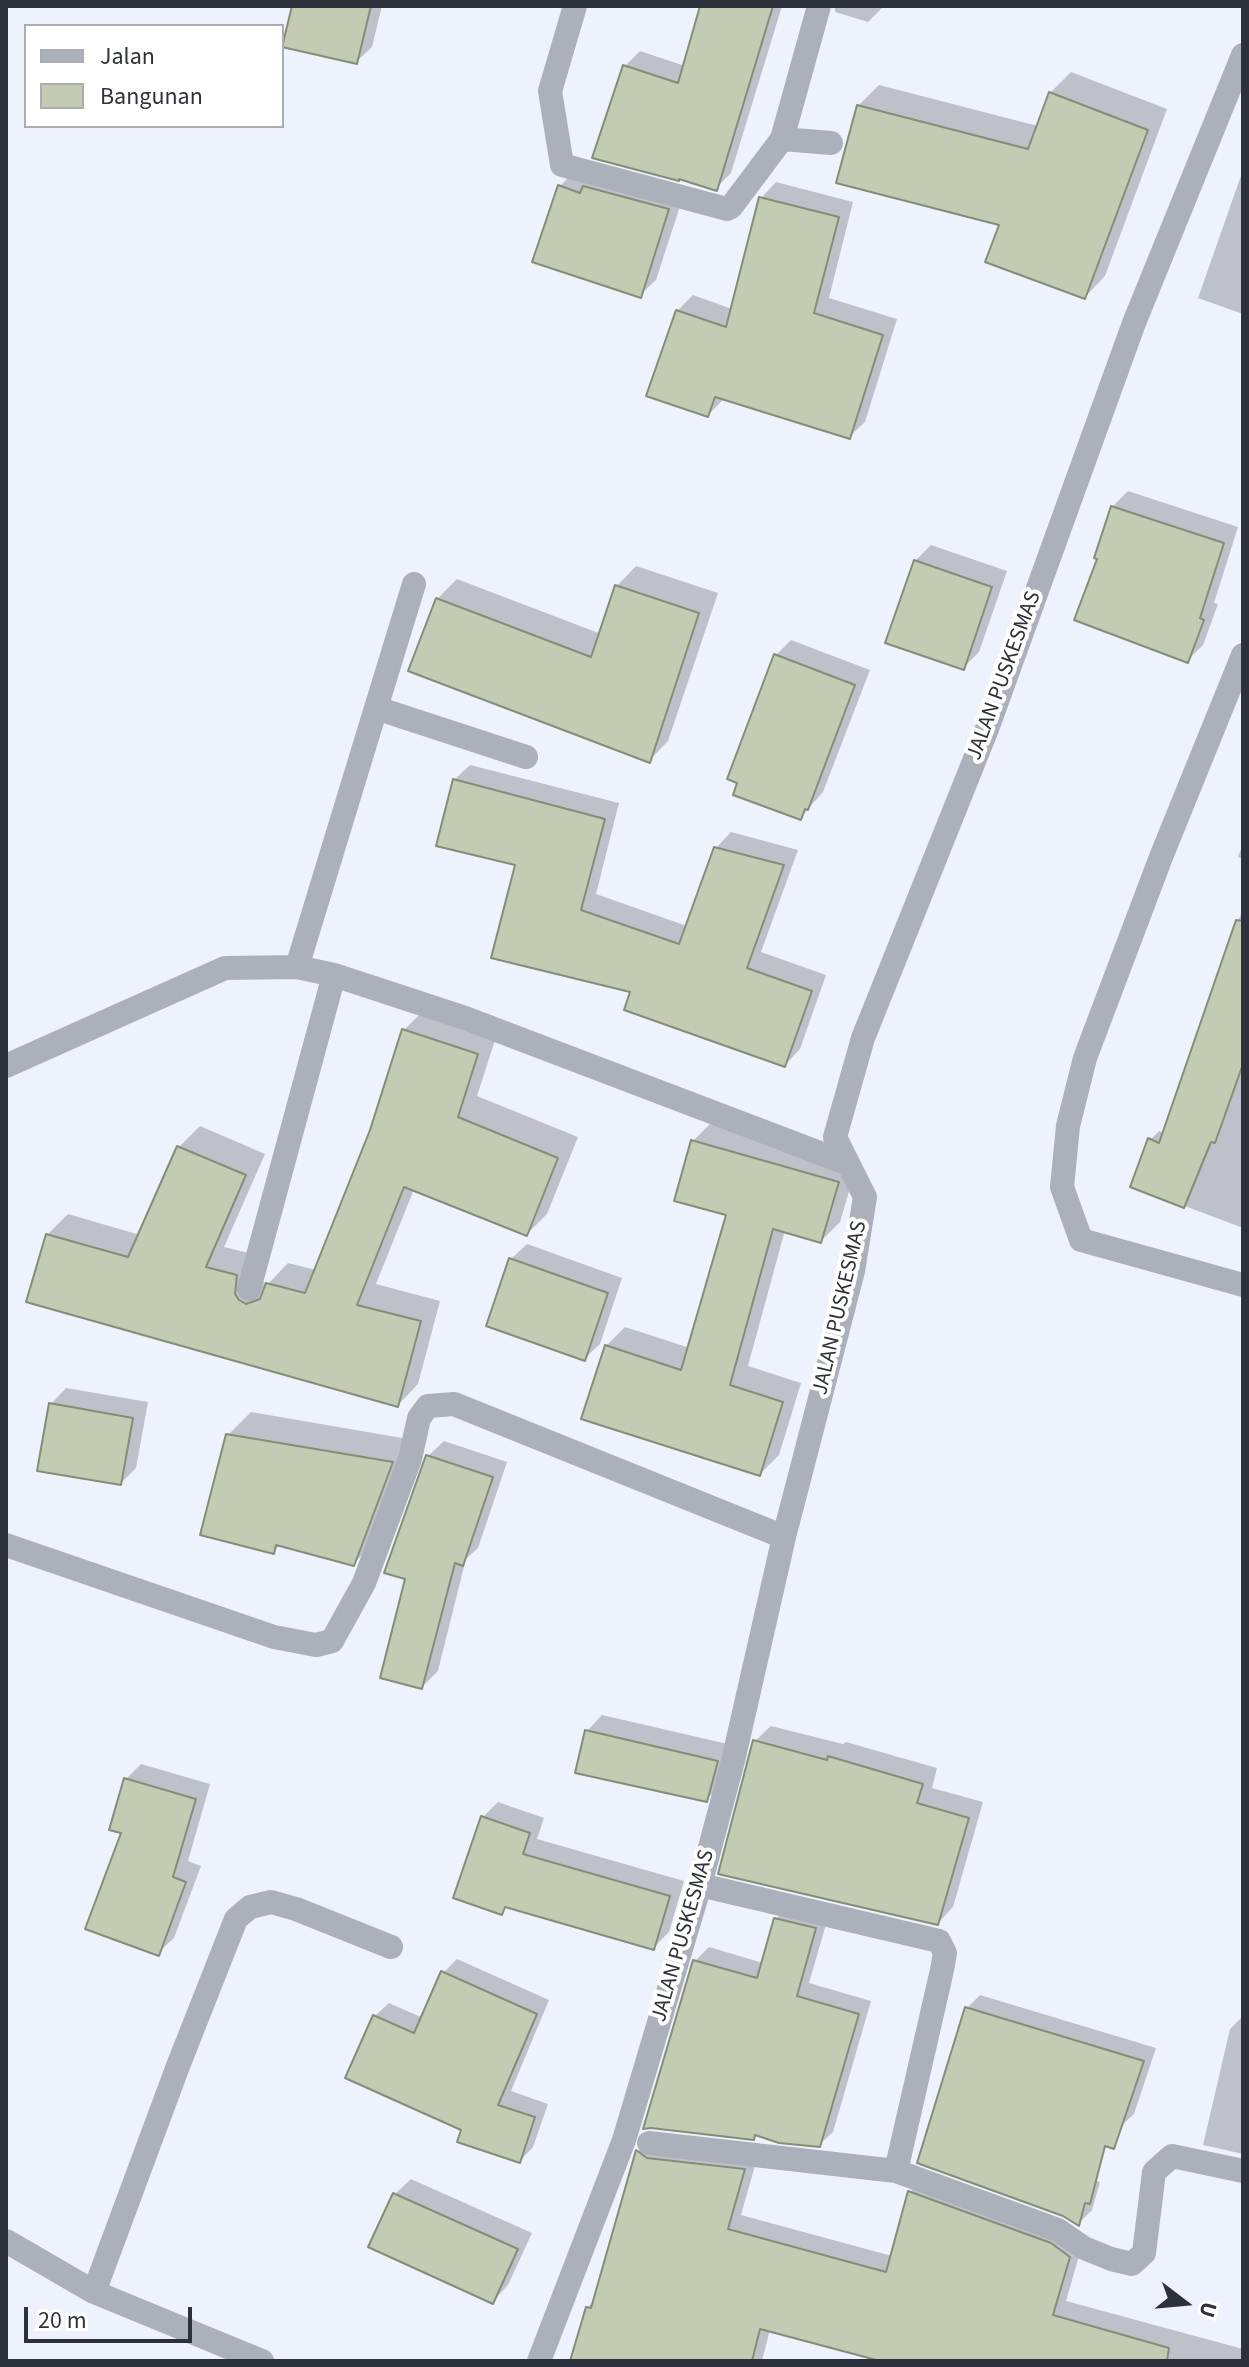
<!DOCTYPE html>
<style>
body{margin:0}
#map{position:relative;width:1249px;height:2367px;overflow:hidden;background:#eef2fc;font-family:"Source Sans 3",sans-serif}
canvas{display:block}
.frame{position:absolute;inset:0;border:8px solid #2e313b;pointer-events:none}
.legend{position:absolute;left:24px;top:24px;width:260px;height:104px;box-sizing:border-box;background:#fff;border:2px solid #abadb1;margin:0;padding:10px 14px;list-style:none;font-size:24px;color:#2e313b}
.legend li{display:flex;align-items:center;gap:16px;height:40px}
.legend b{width:40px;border:2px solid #abadb1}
.north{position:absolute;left:1145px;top:2263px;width:80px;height:80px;-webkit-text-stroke:6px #fff;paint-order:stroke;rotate:106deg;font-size:22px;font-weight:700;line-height:32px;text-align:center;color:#2e313b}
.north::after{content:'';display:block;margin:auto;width:28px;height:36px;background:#2e313b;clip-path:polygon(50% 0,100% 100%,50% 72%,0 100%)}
.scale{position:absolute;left:24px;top:2307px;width:168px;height:36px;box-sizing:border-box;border:4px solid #2e313b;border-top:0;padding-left:10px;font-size:24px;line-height:28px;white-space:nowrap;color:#2e313b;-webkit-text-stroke:6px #fff;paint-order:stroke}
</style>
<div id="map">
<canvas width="1249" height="2367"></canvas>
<div class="frame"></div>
<ul class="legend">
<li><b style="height:10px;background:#acb0bb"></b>Jalan</li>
<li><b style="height:22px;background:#c3cbb2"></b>Bangunan</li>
</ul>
<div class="north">U</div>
<div class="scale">20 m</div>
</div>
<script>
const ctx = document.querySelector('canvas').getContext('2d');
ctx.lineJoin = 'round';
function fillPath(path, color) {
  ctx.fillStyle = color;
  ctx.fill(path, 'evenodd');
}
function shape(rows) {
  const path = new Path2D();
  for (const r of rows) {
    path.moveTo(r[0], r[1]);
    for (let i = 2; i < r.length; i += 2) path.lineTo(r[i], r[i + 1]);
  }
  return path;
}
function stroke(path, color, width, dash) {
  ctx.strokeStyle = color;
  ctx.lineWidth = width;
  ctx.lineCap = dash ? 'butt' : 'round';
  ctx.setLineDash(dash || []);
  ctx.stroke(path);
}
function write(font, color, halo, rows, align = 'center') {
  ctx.font = font + ' "Source Sans 3",sans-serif';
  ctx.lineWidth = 8;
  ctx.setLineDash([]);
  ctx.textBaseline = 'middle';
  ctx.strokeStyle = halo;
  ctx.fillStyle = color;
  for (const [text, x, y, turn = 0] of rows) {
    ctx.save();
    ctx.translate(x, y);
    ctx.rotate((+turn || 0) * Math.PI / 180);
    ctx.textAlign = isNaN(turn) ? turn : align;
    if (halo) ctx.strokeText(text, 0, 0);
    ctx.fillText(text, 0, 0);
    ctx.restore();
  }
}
const shadow = shape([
 [294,6,382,6,372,47,356,62],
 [702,6,782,6,731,173,716,188,625,66,640,51,685,66],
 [835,6,884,6,868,22,835,12],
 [1071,72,1167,109,1105,276,1085,297,1002,223,858,106,879,85,1038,126,1050,93],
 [1243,170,1243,314,1198,298],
 [575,171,684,194,656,280,640,295,559,187],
 [776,182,853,202,829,298,897,319,865,422,849,437,724,399,708,415,677,311,693,295,732,309,761,198],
 [1128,491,1238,527,1214,603,1218,604,1203,645,1187,661,1100,557,1112,507],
 [931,545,1007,571,979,652,963,668,915,561],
 [636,566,718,593,668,741,649,761,437,599,457,579,601,634,617,586],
 [791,640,870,670,823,792,800,818,776,655],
 [470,765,619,803,596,894,687,926,716,848,731,832,798,850,761,952,826,975,800,1049,785,1065,633,991,517,864,454,780],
 [1243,844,1243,859,1238,857],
 [1243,908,1243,1228,1132,1186,1150,1140,1159,1131,1164,1133],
 [424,1010,497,1034,477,1096,578,1137,547,1214,527,1234,414,1189,376,1284,440,1301,418,1384,398,1405,47,1235,68,1214,140,1235,179,1147,200,1126,265,1154,224,1247,257,1255,259,1280,268,1284,288,1263,316,1270,372,1130,404,1030],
 [712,1122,857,1164,840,1222,821,1241,785,1230,748,1366,801,1383,779,1455,760,1474,606,1346,625,1327,690,1348,728,1214,693,1141],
 [527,1244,622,1278,600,1344,584,1359,511,1259],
 [66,1388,148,1402,136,1468,121,1483,51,1404],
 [251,1412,414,1440,376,1541,354,1563,281,1544,273,1552,228,1435],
 [444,1441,507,1462,478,1548,466,1559,438,1671,422,1687,407,1577,428,1456],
 [602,1715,732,1745,722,1784,706,1800,587,1731],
 [771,1726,843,1744,846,1742,937,1768,932,1788,983,1802,953,1907,938,1923,755,1741],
 [141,1764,210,1784,188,1861,201,1866,174,1938,158,1953,123,1832,126,1779],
 [498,1802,544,1818,537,1839,684,1881,669,1932,654,1947,508,1906,501,1912,483,1817],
 [789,1905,829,1914,809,1983,871,2001,833,2132,819,2145,757,2133,753,2138,695,1961,709,1947,763,1963,776,1919],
 [457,1959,549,2000,511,2091,548,2104,533,2147,520,2161,464,2129,375,2016,389,2003,423,2018,443,1973],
 [980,1995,1156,2048,1134,2114,1120,2127,1061,2111,1045,2165,1100,2182,1092,2210,1078,2224,1064,2214,919,2161,967,2008],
 [1243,2016,1243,2154,1203,2145,1230,2029],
 [652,2137,758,2155,741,2215,892,2256,910,2192,924,2178,1083,2242,1066,2301,1243,2349,1243,2361,884,2361,770,2329,762,2361,575,2361,587,2308,595,2300,638,2151],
 [411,2179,532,2233,508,2285,493,2301,395,2194]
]);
const building = shape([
 [292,6,371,6,357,64,282,47,292,6],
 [700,6,773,6,717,191,679,179,679,181,592,158,623,65,678,83,700,6],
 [1049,92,1148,130,1085,299,985,262,999,225,836,183,857,105,1028,149,1049,92],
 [558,185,580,193,583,186,669,209,641,298,532,262,558,185],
 [759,197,839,217,814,313,883,335,850,439,715,397,708,417,646,396,676,310,726,327,759,197],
 [1111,506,1224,543,1200,618,1204,620,1188,663,1074,620,1097,559,1094,558,1111,506],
 [914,560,992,587,964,670,885,643,914,560],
 [615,585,699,613,650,763,408,671,436,598,591,657,615,585],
 [774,654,855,685,808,810,805,809,801,820,733,795,737,783,727,779,774,654],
 [453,779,605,819,581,910,679,944,714,847,784,865,747,968,812,991,785,1067,624,1010,630,992,491,958,515,865,436,846,453,779],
 [1236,920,1243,921,1243,1064,1215,1143,1211,1142,1184,1208,1130,1187,1148,1138,1159,1143,1236,920],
 [402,1029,478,1054,458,1117,558,1158,527,1236,404,1187,357,1305,421,1321,398,1407,26,1302,46,1234,128,1257,177,1146,246,1175,206,1267,237,1275,235,1294,239,1300,246,1304,260,1299,266,1283,305,1293,370,1130,402,1029],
 [691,1140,839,1182,821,1243,773,1229,730,1385,783,1402,760,1476,581,1419,605,1345,681,1370,726,1215,674,1201,691,1140],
 [509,1258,608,1293,585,1361,486,1326,509,1258],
 [49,1403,133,1418,121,1485,37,1471,49,1403],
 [226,1434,393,1462,354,1566,276,1545,274,1554,200,1535,226,1434],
 [426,1455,493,1477,463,1566,455,1563,422,1689,380,1678,405,1579,384,1573,426,1455],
 [585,1730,718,1761,707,1802,575,1773,585,1730],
 [753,1740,827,1760,828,1756,923,1784,917,1803,969,1818,938,1925,718,1874,753,1740],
 [124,1778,196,1799,173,1877,186,1882,159,1956,85,1929,121,1833,109,1830,124,1778],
 [481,1816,530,1833,523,1854,670,1896,654,1950,505,1907,502,1915,453,1898,481,1816],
 [774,1918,816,1928,797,1996,859,2014,820,2147,779,2143,755,2135,754,2140,651,2128,643,2129,693,1960,757,1978,774,1918],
 [441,1971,537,2014,498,2105,535,2117,520,2163,457,2142,461,2130,345,2078,373,2015,414,2033,441,1971],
 [965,2007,1144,2061,1114,2149,1105,2146,1090,2204,1085,2203,1079,2226,1063,2216,917,2163,965,2007],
 [636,2150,647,2158,745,2169,728,2229,886,2272,908,2191,1051,2243,1070,2257,1053,2315,1169,2348,1167,2361,880,2361,760,2329,752,2361,570,2361,586,2307,591,2308,636,2150],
 [393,2193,518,2249,493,2304,368,2247,393,2193]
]);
const street = shape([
 [575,6,550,91,562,165,727,209,731,207,782,139],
 [819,6,782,139,831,143],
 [414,584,376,708,526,757],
 [1243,655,1161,857,1085,1058,1068,1126,1062,1187,1081,1240,1243,1285],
 [297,967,376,708],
 [6,1066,225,968,297,967,334,975,465,1018,846,1163],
 [249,1289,334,975],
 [6,1545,274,1637,316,1645,332,1641,364,1583,410,1459,419,1418,428,1406,454,1404,784,1537],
 [700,1885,939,1941,945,1953,942,1970,896,2171],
 [649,2143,896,2171,1058,2230,1084,2248,1111,2259,1132,2264,1144,2253,1154,2172,1172,2156,1243,2171],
 [6,2241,94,2292,262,2361],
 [94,2292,178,2066,236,1919,250,1907,271,1902,296,1909,391,1947],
 [539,2361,624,2140,700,1885,733,1761,784,1537,853,1271,865,1197,835,1137,863,1038,987,729,1134,323,1243,55]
]);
const streetNames = [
 ["JALAN PUSKESMAS",1005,676,-70],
 ["JALAN PUSKESMAS",841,1308,-77],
 ["JALAN PUSKESMAS",684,1936,-74]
];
fillPath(shadow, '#0003');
fillPath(building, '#c3cbb2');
stroke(building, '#858d76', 2);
stroke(street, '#acb0bb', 24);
write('22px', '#2e313b', '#fff', streetNames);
</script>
